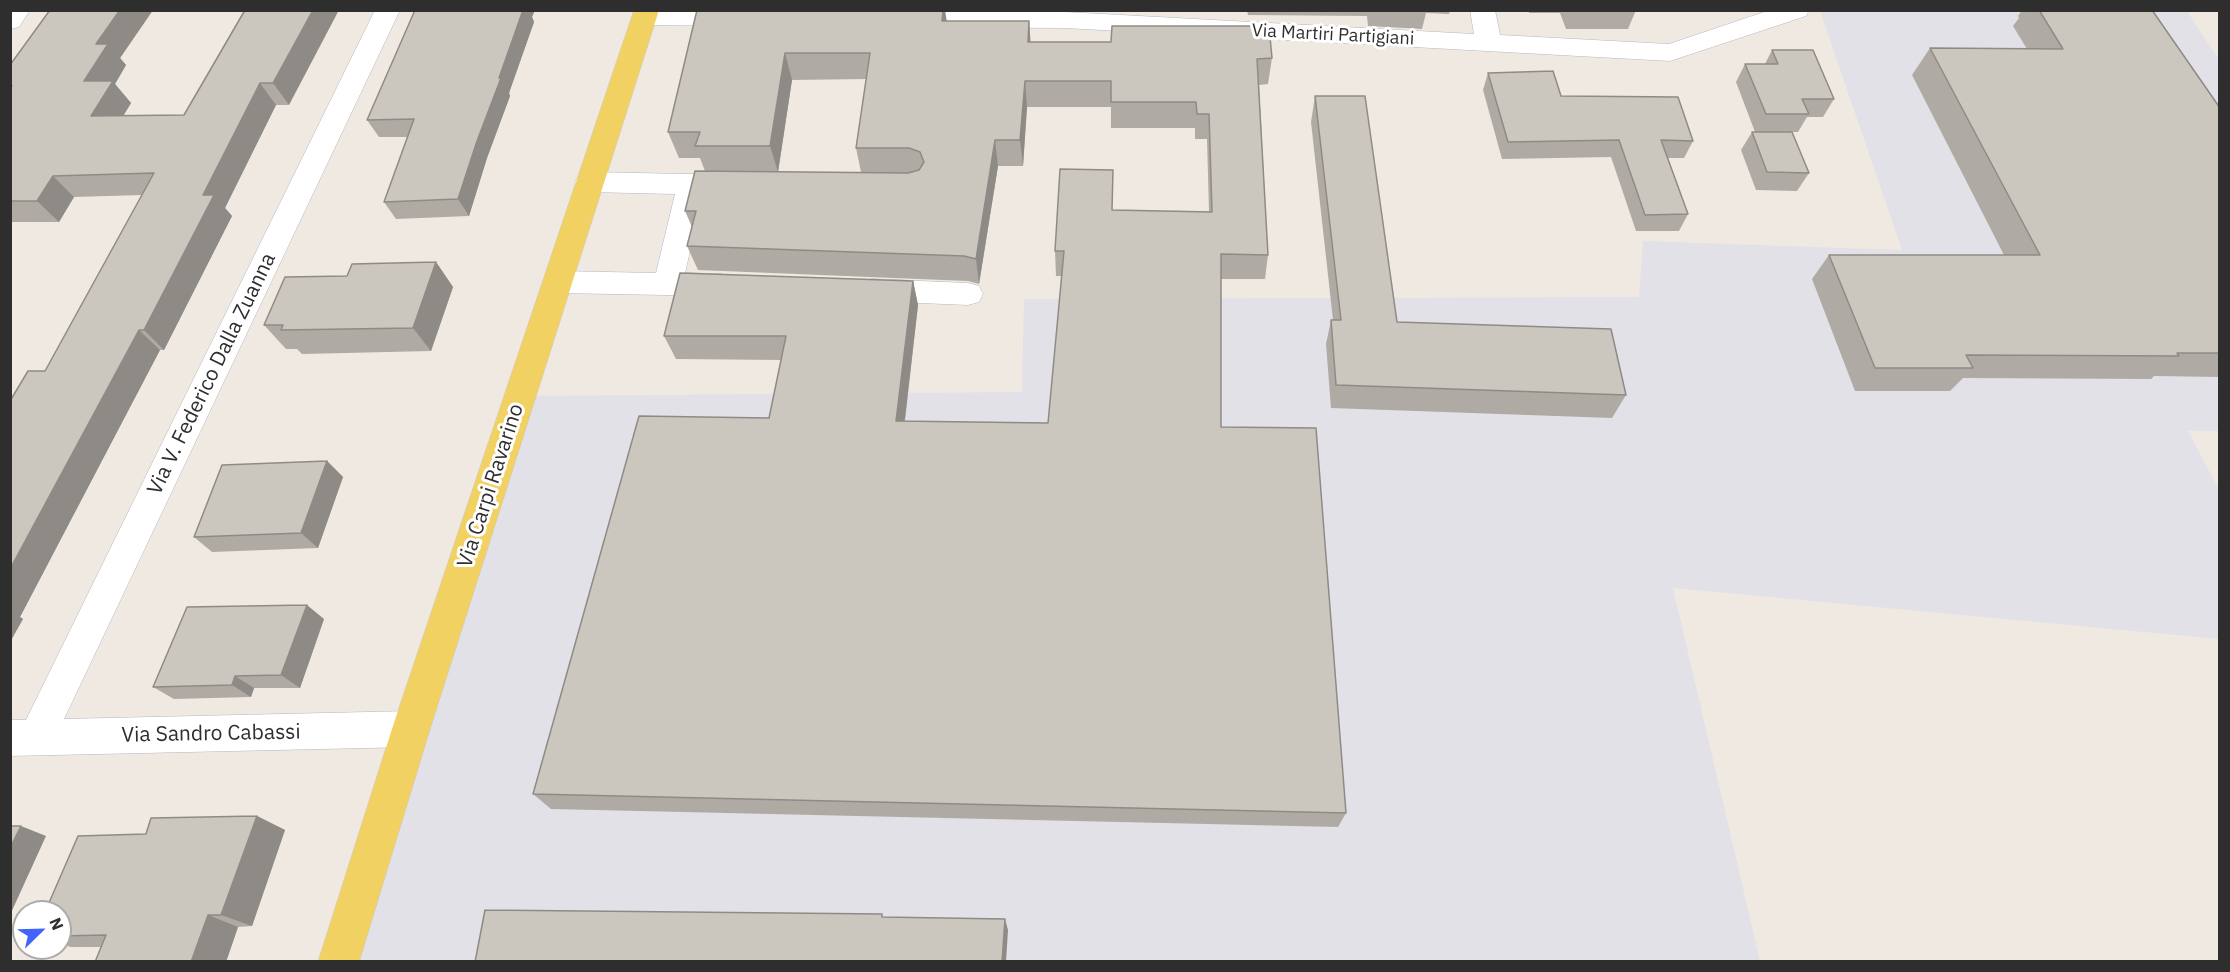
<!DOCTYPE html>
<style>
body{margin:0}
#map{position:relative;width:2230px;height:972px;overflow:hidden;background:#efe9e1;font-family:"IBM Plex Sans",sans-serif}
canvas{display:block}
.frame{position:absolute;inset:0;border:12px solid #2e2e2e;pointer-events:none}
.north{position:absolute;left:12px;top:900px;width:60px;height:60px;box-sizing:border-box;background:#fff;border:2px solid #ababab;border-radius:50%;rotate:67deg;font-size:16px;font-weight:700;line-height:24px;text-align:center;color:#2e2e2e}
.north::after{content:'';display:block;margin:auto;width:21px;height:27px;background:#4264fb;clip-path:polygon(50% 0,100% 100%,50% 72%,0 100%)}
</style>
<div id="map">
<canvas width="2230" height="972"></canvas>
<div class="frame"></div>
<div class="north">N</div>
</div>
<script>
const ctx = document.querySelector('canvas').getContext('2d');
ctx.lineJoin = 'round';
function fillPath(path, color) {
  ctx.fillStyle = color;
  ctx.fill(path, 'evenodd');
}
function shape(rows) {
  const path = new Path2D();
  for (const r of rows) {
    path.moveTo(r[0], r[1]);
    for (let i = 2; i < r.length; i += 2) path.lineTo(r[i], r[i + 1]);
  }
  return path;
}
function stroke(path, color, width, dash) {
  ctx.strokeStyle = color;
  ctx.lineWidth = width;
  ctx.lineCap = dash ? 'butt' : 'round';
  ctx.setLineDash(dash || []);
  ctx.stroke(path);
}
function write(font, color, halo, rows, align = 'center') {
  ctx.font = font + ' "IBM Plex Sans",sans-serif';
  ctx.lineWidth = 6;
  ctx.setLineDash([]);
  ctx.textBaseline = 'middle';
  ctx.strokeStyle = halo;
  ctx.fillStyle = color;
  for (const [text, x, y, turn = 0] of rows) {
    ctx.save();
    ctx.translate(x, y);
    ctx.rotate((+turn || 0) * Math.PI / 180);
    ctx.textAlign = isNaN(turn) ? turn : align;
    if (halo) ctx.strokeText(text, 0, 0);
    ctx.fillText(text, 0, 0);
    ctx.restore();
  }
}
const industrial = shape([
 [1820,11,2187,11,2219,60,2219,431,2188,431,2219,490,2219,639,1673,588,1760,961,342,962,523,396,1022,392,1024,299,1639,297,1643,241,1902,250]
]);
const minor = shape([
 [10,10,30,10,19,27,10,29,10,10],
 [375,10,400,10,64,719,411,711,424,717,430,729,424,741,411,747,10,756,10,720,26,720,375,10],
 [742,10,749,12,753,18,749,24,740,26,645,25,636,23,632,17,639,10,742,10],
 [1470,10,1495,10,1500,35,1669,44,1770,10,1809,10,1806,16,1670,61,1065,28,902,27,893,25,889,19,893,13,902,11,1065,12,1474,34,1470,10],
 [589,172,735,175,745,178,749,185,745,192,735,195,703,194,685,273,721,274,731,277,736,285,731,293,721,296,558,293,548,290,543,282,548,274,558,271,656,273,675,194,589,192,579,189,575,182,579,175,589,172],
 [872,279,968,283,979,286,983,294,979,302,968,305,872,301,861,298,857,290,861,282,872,279]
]);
const major = shape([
 [634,10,659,10,430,729,359,962,318,962,392,729,634,10]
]);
const wall = shape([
 [50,10,153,10,120,58,126,65,115,84,131,103,123,116,184,115,245,10,289,105,276,105,225,208,232,216,164,350,160,350,20,617,23,619,10,642,45,371,142,195,74,197,59,222,10,222,10,65],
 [415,10,535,10,532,17,534,22,509,93,510,96,487,158,469,216,396,219,384,202,408,137,379,137,367,120],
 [697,10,947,21,1029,21,1030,42,1272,58,1268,84,1259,85,1268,255,1265,279,1221,279,1221,427,1346,813,1338,827,551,809,533,794,769,418,781,360,676,359,664,336,913,281,918,305,905,421,1048,423,1062,276,1056,276,1055,251,1113,210,1209,212,1207,139,1195,139,1195,128,1111,128,1111,107,1027,107,1023,166,998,166,979,284,968,281,698,270,687,246,692,227,685,211,705,171,700,158,679,158,668,132],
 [866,79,856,148,861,172,778,172,792,80],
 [1247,10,1450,10,1449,14,1426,13,1422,29,1368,26,1367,16,1248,15],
 [1529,10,1636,10,1628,29,1566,29,1560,13,1529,13],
 [2022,10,2152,10,2220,108,2220,377,2154,376,2151,379,1963,378,1950,391,1855,391,1812,279,1829,255,2004,255,1912,75,1930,48,2027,49,2013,26,2019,18,2018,16],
 [1772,50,1834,99,1823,117,1807,117,1798,132,1792,132,1809,173,1797,191,1756,190,1741,150,1752,132,1755,132,1736,82,1745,64,1765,64],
 [1488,73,1693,141,1684,158,1668,158,1688,214,1679,231,1636,231,1611,157,1502,159,1483,90],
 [1315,96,1397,322,1626,395,1612,418,1331,408,1326,344,1331,320,1333,320,1311,122],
 [436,262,453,287,431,351,302,354,297,349,286,349,264,325,347,276],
 [327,461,343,477,318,548,212,552,194,537],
 [324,619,300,688,254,688,251,697,174,699,153,687],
 [257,816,285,830,252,926,238,927,226,962,95,962,102,947,71,947,60,944,60,912,146,834]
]);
const shadedWall = shape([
 [120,10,153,10,120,58,126,65,115,84,131,103,110,138,91,116,84,81,96,44],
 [313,10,339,10,289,105,273,83],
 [523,10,535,10,532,17,534,22,509,93,510,96,487,158,469,216,458,199,477,141],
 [943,10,945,10,948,29,942,21],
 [1029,21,1031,48,1028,42],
 [785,53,792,80,778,172,770,146],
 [1025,81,1027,107,1023,166,1020,140],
 [260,83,276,105,225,208,232,216,164,350,144,330,203,195],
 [995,140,998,166,979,284,976,259],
 [53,176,74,197,59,222,37,201],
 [436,262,453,287,431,351,413,328],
 [913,281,918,305,902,443,896,421],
 [139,330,160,350,20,617,23,619,10,642,10,569],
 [327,461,343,477,318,548,301,533],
 [307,605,324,619,300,688,281,675],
 [235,676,254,688,251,697,232,685],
 [257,816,285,830,252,926,221,915],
 [21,826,46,836,10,915,10,848],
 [208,915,238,927,226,962,191,962],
 [1005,919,1008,930,1006,962,1002,962]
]);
const building = shape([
 [50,10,120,10,96,44,108,44,84,81,113,81,91,116,184,115,245,10,313,10,273,83,260,83,203,195,214,195,144,330,139,330,10,569,10,401,28,371,45,371,154,173,53,176,37,201,10,201,10,88,12,86,10,86,10,65,50,10],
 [415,10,523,10,499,78,501,78,477,141,458,199,384,202,414,119,367,120,415,10],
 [697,10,943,10,942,21,1029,21,1028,42,1111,42,1112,26,1269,26,1272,58,1257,59,1268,255,1221,254,1221,427,1316,428,1346,813,533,794,639,416,769,418,786,336,664,336,680,273,913,281,896,421,1048,423,1064,251,1055,251,1060,169,1113,170,1112,210,1212,212,1209,114,1197,114,1196,102,1111,102,1111,81,1025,81,1020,140,995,140,976,259,964,256,687,246,696,211,685,211,695,171,908,173,919,170,924,162,920,152,909,148,856,148,870,53,785,53,770,146,695,146,700,132,668,132,697,10],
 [2039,10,2152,10,2220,108,2220,353,2177,353,2179,356,1966,355,1973,368,1875,368,1829,255,2040,255,1930,48,2063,49,2039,10],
 [1772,50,1813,50,1834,99,1802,99,1809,114,1766,114,1745,64,1778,64,1772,50],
 [1553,71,1561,96,1678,97,1693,141,1661,140,1688,214,1645,215,1619,140,1508,142,1488,73,1553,71],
 [1315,96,1365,96,1397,322,1611,329,1626,395,1336,385,1331,320,1341,320,1315,96],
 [1752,132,1792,132,1809,173,1767,172,1752,132],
 [436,262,413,328,281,330,283,325,264,325,285,277,347,276,352,264,436,262],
 [327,461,301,533,194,537,222,465,327,461],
 [307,605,281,675,235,676,232,685,153,687,187,607,307,605],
 [257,816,221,915,208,915,191,962,95,962,106,935,60,936,60,912,45,912,78,836,146,834,151,818,257,816],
 [10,826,21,826,10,848,10,826],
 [485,910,882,914,882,917,1005,919,1002,962,475,962,485,910]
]);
const farStreetnames = [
 ["Via Martiri Partigiani",1333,35,3]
];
const streetNames = [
 ["Via V. Federico Dalla Zuanna",212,374,-64],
 ["Via Carpi Ravarino",491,486,-72],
 ["Via Sandro Cabassi",211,734,-1]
];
fillPath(industrial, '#e3e1e8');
stroke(minor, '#b4b7c1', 1);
stroke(major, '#c9c9c9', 1);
fillPath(minor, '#fff');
fillPath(major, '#f2d163');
fillPath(wall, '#afaba4');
fillPath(shadedWall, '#8e8b86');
fillPath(building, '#cbc7bf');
stroke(building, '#8e8b86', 1.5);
write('18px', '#2e2e2e', '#fff', farStreetnames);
write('21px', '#2e2e2e', '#fff', streetNames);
</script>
